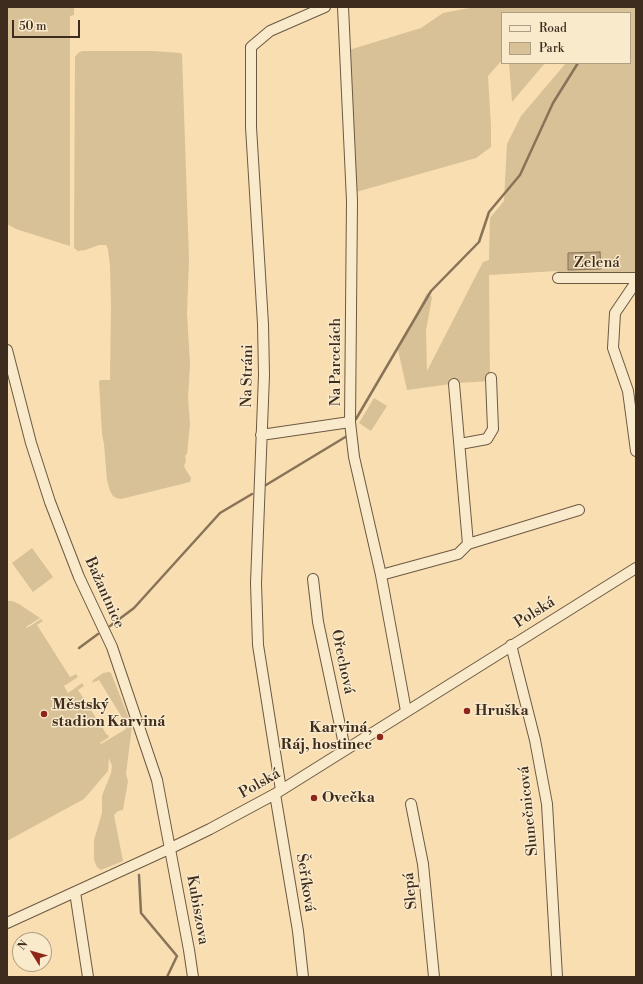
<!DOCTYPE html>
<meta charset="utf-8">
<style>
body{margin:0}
#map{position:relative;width:643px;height:984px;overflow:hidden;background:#f8deb0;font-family:"Libre Bodoni",serif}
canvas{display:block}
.frame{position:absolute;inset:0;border:8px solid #3e2d1e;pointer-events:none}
.legend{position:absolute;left:501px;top:12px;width:130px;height:52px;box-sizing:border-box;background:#faeacc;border:1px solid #af9e86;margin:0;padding:5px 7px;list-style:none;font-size:12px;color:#3e2d1e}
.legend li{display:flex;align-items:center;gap:8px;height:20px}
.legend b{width:20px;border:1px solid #af9e86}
.north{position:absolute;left:12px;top:932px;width:40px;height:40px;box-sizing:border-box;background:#faeacc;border:1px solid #af9e86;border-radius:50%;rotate:307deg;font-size:11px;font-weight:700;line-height:16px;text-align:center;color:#3e2d1e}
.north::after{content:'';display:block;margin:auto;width:14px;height:18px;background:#8f2418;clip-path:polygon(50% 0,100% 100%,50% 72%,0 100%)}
.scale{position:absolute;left:12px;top:20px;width:68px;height:18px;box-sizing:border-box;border:2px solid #3e2d1e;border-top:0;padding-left:5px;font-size:12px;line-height:14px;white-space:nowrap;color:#3e2d1e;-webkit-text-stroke:3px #faeacc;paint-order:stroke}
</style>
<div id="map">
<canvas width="643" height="984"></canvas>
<div class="frame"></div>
<ul class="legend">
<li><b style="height:5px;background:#faeacc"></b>Road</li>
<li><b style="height:11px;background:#d8c097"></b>Park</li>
</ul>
<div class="north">N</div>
<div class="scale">50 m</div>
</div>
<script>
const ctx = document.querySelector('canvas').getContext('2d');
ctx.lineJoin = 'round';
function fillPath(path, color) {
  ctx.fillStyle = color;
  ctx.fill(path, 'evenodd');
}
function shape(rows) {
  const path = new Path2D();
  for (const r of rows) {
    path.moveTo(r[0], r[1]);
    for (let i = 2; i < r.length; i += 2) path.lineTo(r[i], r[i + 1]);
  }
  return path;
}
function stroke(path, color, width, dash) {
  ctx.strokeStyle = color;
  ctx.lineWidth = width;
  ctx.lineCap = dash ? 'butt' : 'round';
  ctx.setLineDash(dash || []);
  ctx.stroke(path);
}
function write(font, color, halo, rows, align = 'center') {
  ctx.font = font + ' "Libre Bodoni",serif';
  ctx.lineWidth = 3;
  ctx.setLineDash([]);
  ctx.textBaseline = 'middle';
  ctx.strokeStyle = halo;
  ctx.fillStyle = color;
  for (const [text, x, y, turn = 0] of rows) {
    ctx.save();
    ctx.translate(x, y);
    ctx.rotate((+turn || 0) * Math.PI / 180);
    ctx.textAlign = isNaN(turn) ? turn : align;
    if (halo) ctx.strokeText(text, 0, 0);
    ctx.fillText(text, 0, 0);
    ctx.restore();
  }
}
const green = shape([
 [7,7,74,7,74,15,70,16,70,246,16,229,7,224],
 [475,7,636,7,636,275,558,275,557,271,489,275,490,381,458,383,407,390,398,350,427,293,432,297,426,331,427,371,483,262,489,260,490,218,504,201,507,144,521,116,566,63,630,63,630,13,502,13,502,60,488,76,491,126,491,147,476,158,356,192,349,50,421,28,443,13],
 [82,51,153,51,180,53,182,54,189,260,187,314,190,364,188,398,190,424,187,454,185,456,186,461,184,466,186,470,191,478,190,482,121,499,116,498,113,496,110,491,107,480,104,444,102,434,99,381,101,380,110,380,110,378,111,307,110,266,108,249,106,245,99,245,85,250,78,251,74,248,74,241,75,57,78,53],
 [509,63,545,63,512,102],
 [374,398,387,406,371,431,359,423],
 [32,548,53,577,33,592,12,563],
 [7,601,12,601,19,604,40,618,26,627,27,628,41,619,43,621,37,625,70,677,76,674,78,677,64,686,68,693,82,683,84,686,78,690,107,735,108,735,109,737,100,743,101,744,126,729,124,725,126,724,99,680,92,683,93,680,103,673,109,672,111,673,132,726,126,774,128,781,123,810,118,811,114,815,123,861,101,870,97,867,94,860,94,840,102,813,102,796,111,773,112,766,109,758,108,771,84,799,7,841]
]);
const water = shape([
 [600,252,601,269,568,270,568,253,600,252]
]);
const stream = shape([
 [356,419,431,291,479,242,489,212,520,175,553,103,578,63],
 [266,485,347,436],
 [110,626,134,608,220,513,252,494],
 [79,648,98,634],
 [139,875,141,913,177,956,167,977]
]);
const minor = shape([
 [343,7,352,201,350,422,354,457,381,575,406,711],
 [558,278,636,278],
 [636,282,615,313,613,348,628,391,636,451],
 [7,350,31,443,50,502,79,577,112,647,157,780,189,950,193,977],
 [261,435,350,422],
 [460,444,487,439,493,429,491,378],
 [468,544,579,510],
 [381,575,458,554,468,544,454,384],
 [313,579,318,622,345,749],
 [511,645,535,740,547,804,557,977],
 [281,790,258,645,256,583,264,375,263,324,251,127,251,47,270,31,325,7],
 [275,794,298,931,303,977],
 [411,804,423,864,434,977],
 [75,892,88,977],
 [7,923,171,848,210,829,275,794,636,568]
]);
const markers = [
 [467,711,4,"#8f2418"],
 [44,714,4,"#8f2418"],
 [380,737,4,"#8f2418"],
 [314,798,4,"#8f2418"]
];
const streetNames = [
 ["Zelená",597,263],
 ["Na Parcelách",336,362,-90],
 ["Na Stráni",248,376,-89],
 ["Bažantnice",104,593,66],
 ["Polská",535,613,-32],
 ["Ořechová",342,662,78],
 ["Polská",260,784,-30],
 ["Slunečnicová",529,811,-96],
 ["Šeříková",305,883,81],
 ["Slepá",411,891,-96],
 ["Kubiszova",197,910,80]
];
const poiNames = [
 ["Městský",52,705],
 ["stadion Karviná",52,722],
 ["Hruška",475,711],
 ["Karviná,",372,728,"right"],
 ["Ráj, hostinec",372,745,"right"],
 ["Ovečka",322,798]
];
fillPath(green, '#d8c097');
fillPath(water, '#b9a27e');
stroke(water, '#887358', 1);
stroke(stream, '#887358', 2.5);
stroke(minor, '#6c5942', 12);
stroke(minor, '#faeacc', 10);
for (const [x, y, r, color] of markers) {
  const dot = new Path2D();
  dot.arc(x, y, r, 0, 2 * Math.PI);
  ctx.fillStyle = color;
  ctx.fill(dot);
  stroke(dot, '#faeacc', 1.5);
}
write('15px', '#3e2d1e', '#faeacc', streetNames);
write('bold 15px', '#3e2d1e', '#faeacc', poiNames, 'left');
</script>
